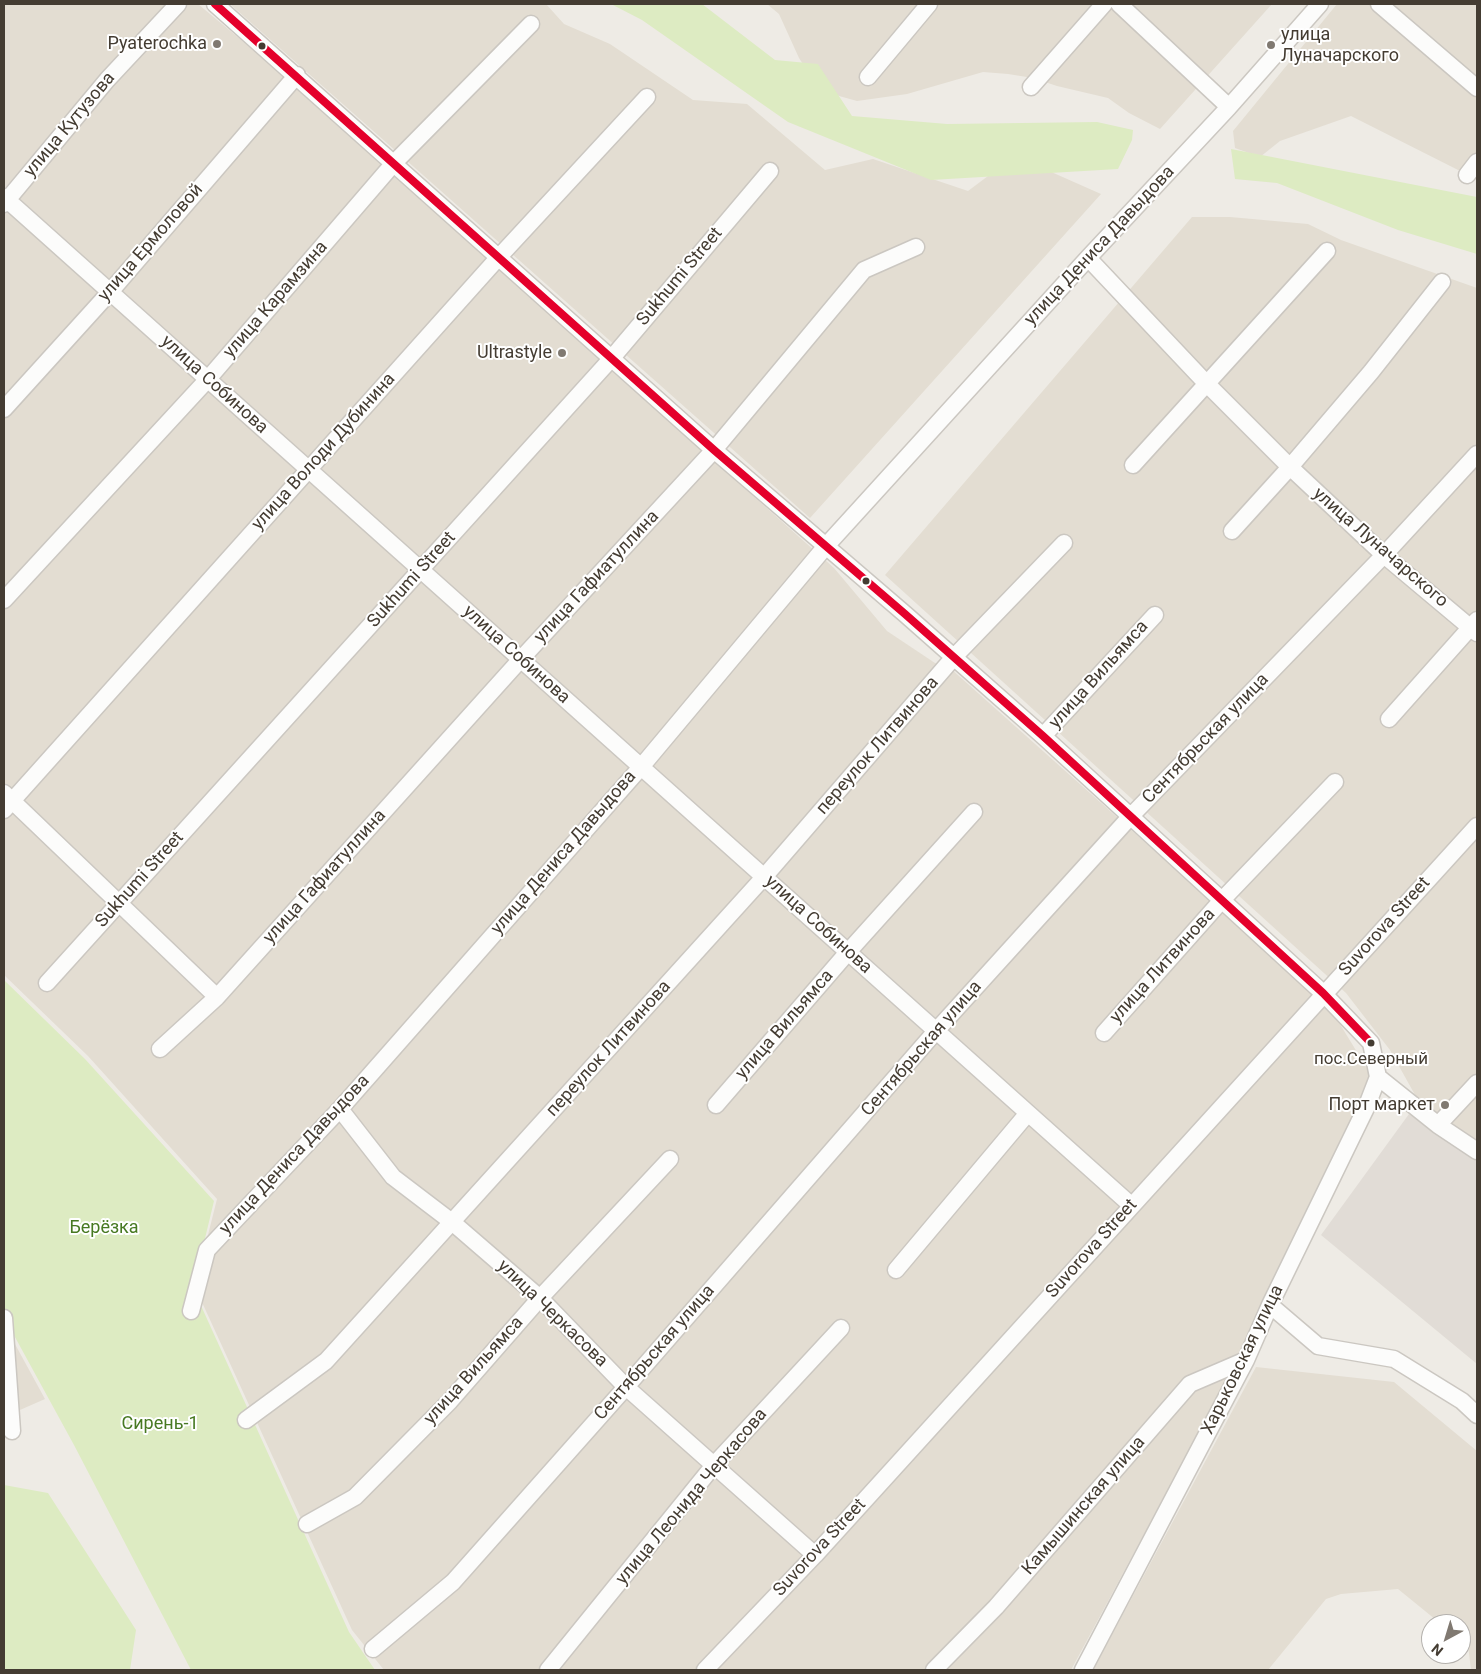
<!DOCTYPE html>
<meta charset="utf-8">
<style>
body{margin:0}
#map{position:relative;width:1481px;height:1674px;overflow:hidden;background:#eeebe5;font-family:Roboto,sans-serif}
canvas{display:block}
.frame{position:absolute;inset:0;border:5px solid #443c32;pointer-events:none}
.north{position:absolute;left:1421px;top:1614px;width:50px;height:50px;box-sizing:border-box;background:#fff;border:1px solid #b4b1ad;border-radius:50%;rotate:219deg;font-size:14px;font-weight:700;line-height:20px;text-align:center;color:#443c32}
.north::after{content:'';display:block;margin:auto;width:18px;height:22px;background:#807971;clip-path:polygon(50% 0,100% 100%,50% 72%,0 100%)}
</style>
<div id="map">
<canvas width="1481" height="1674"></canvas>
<div class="frame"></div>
<div class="north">N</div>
</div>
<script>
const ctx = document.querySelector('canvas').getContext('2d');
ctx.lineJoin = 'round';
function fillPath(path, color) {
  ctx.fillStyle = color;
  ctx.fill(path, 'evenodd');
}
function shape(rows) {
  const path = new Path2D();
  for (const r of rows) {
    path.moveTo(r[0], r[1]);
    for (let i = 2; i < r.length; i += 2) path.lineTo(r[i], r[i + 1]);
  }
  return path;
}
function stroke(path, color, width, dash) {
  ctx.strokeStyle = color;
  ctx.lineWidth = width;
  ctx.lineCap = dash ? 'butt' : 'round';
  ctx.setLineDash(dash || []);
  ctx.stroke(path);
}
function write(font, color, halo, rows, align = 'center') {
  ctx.font = font + ' Roboto,sans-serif';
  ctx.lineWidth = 4;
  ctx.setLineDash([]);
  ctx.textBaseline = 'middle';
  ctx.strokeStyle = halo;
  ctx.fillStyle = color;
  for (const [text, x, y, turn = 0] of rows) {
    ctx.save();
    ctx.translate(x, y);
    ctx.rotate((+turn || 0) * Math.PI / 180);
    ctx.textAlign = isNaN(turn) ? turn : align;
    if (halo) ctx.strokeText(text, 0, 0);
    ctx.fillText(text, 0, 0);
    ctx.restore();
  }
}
const residential = shape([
 [4,4,198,4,246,44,834,568,887,631,935,663,950,668,1222,911,1335,1016,1371,1075,1313,1220,1071,1670,384,1670,352,1630,195,1287,217,1199,88,1056,4,975],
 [230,4,546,4,564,24,610,44,693,100,747,104,825,170,873,159,968,191,1004,164,1031,163,1101,194,810,518],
 [767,4,1272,4,1160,129,1129,113,1108,98,1057,86,1033,78,1008,74,983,72,907,94,857,101,832,94,812,78,799,58,779,14],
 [1337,4,1477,4,1477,177,1470,176,1351,116,1280,141,1260,157,1235,148,1233,131],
 [1192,217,1230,217,1308,224,1341,240,1477,288,1477,1148,1424,1111,1390,1050,1346,993,885,575],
 [4,1324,45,1399,4,1417],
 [1256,1367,1394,1382,1477,1451,1477,1670,1471,1670,1468,1645,1461,1640,1461,1624,1441,1624,1398,1589,1341,1594,1326,1599,1268,1670,1093,1670]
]);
const industrial = shape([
 [1409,1114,1477,1160,1477,1364,1321,1235]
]);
const green = shape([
 [611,4,702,4,775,60,818,64,852,116,947,124,1097,122,1133,130,1132,140,1118,169,931,180,788,122,642,20],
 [1231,149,1477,197,1477,254,1398,230,1277,183,1235,179],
 [4,980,85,1059,214,1201,193,1288,349,1632,375,1670,191,1670,74,1445,4,1317],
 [4,1485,48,1493,136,1630,130,1670,4,1670]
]);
const minor = shape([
 [215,4,714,450,905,614,1043,736,1323,993,1371,1043,1378,1077,1366,1108,1270,1305,1246,1360,1083,1670],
 [1119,4,1229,107],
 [1379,4,1477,88],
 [868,77,929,4],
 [1031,87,1104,4],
 [1467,175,1477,162],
 [4,197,1132,1206],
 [4,204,107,80,178,4],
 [1088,258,1206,383,1290,467,1384,555,1477,633],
 [4,409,110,292,297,75],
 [1133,465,1327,251],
 [1232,531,1290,467,1371,372,1442,282],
 [4,600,208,379,394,163,531,24],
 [1389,719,1477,620],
 [1043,736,1155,615],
 [4,793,217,997],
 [4,810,498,258,647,97],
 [47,983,611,359,770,171],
 [1104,1033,1222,900,1335,782],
 [160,1049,217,997,521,659,714,450,864,270,916,247],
 [1378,1077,1438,1125,1477,1151],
 [716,1105,848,952,974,812],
 [340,1109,393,1177,452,1222,540,1298,626,1387,815,1555],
 [1438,1125,1477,1083],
 [896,1270,1028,1113],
 [1270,1305,1318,1346,1394,1359,1462,1401,1477,1415],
 [191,1311,207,1250,340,1109,641,767,826,546,1088,258,1229,107,1320,4],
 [4,1318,12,1431],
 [246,1420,326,1361,764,877,954,657,1064,543],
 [307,1524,355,1497,450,1401,540,1298,670,1159],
 [373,1649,453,1582,626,1387,936,1031,1130,817,1384,555,1477,454],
 [548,1670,714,1465,841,1328],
 [705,1670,815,1555,1477,826],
 [934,1670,996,1607,1190,1384,1246,1360]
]);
const bus1 = shape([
 [215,4,714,450,905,614,1043,736,1323,993,1371,1043]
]);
const markers = [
 [217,44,5,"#807971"],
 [1271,45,5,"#807971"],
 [262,46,4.5,"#443c32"],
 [562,353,5,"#807971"],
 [866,581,4.5,"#443c32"],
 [1371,1043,4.5,"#443c32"],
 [1445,1105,5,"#807971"]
];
const busNames = [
 ["пос.Северный",1371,1060]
];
const poiNames = [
 ["улица",1281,35,"left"],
 ["Луначарского",1281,56,"left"],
 ["Pyaterochka",207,44],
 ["Ultrastyle",552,353],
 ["Порт маркет",1435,1105]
];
const streetNames = [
 ["улица Кутузова",70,125,-50],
 ["улица Ермоловой",151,243,-49],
 ["улица Дениса Давыдова",1100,246,-47],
 ["Sukhumi Street",680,277,-50],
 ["улица Карамзина",276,300,-49],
 ["улица Собинова",214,385,42],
 ["улица Володи Дубинина",324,452,-48],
 ["улица Луначарского",1380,548,41],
 ["улица Гафиатуллина",597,577,-47],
 ["Sukhumi Street",412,580,-48],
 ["улица Собинова",516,655,42],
 ["улица Вильямса",1099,675,-48],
 ["Сентябрьская улица",1206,739,-46],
 ["переулок Литвинова",878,746,-49],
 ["улица Дениса Давыдова",564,853,-49],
 ["улица Гафиатуллина",325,877,-48],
 ["Sukhumi Street",140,880,-48],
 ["улица Собинова",818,925,42],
 ["Suvorova Street",1385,927,-48],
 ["улица Литвинова",1163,966,-48],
 ["улица Вильямса",785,1025,-49],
 ["переулок Литвинова",609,1049,-48],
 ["Сентябрьская улица",922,1049,-49],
 ["улица Дениса Давыдова",295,1155,-47],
 ["Suvorova Street",1092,1249,-48],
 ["улица Черкасова",552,1314,44],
 ["Сентябрьская улица",655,1353,-49],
 ["Харьковская улица",1243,1360,-64],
 ["улица Вильямса",474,1371,-48],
 ["улица Леонида Черкасова",692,1497,-50],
 ["Камышинская улица",1084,1506,-49],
 ["Suvorova Street",820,1548,-47]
];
const parkNames = [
 ["Берёзка",104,1228],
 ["Сирень-1",160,1424]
];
fillPath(residential, '#e3ddd2');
fillPath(industrial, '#e1dcd6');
fillPath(green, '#ddebc2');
stroke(minor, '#cbc7c1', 19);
stroke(minor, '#fcfcfb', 16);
stroke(bus1, '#e4002b', 8);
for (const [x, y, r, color] of markers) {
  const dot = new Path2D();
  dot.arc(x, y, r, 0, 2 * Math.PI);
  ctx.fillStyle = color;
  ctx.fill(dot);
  stroke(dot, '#fff', 2);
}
write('17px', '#443c32', '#fff', busNames);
write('18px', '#443c32', '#fff', poiNames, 'right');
write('18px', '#443c32', '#fff', streetNames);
write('18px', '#477922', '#fff', parkNames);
</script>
